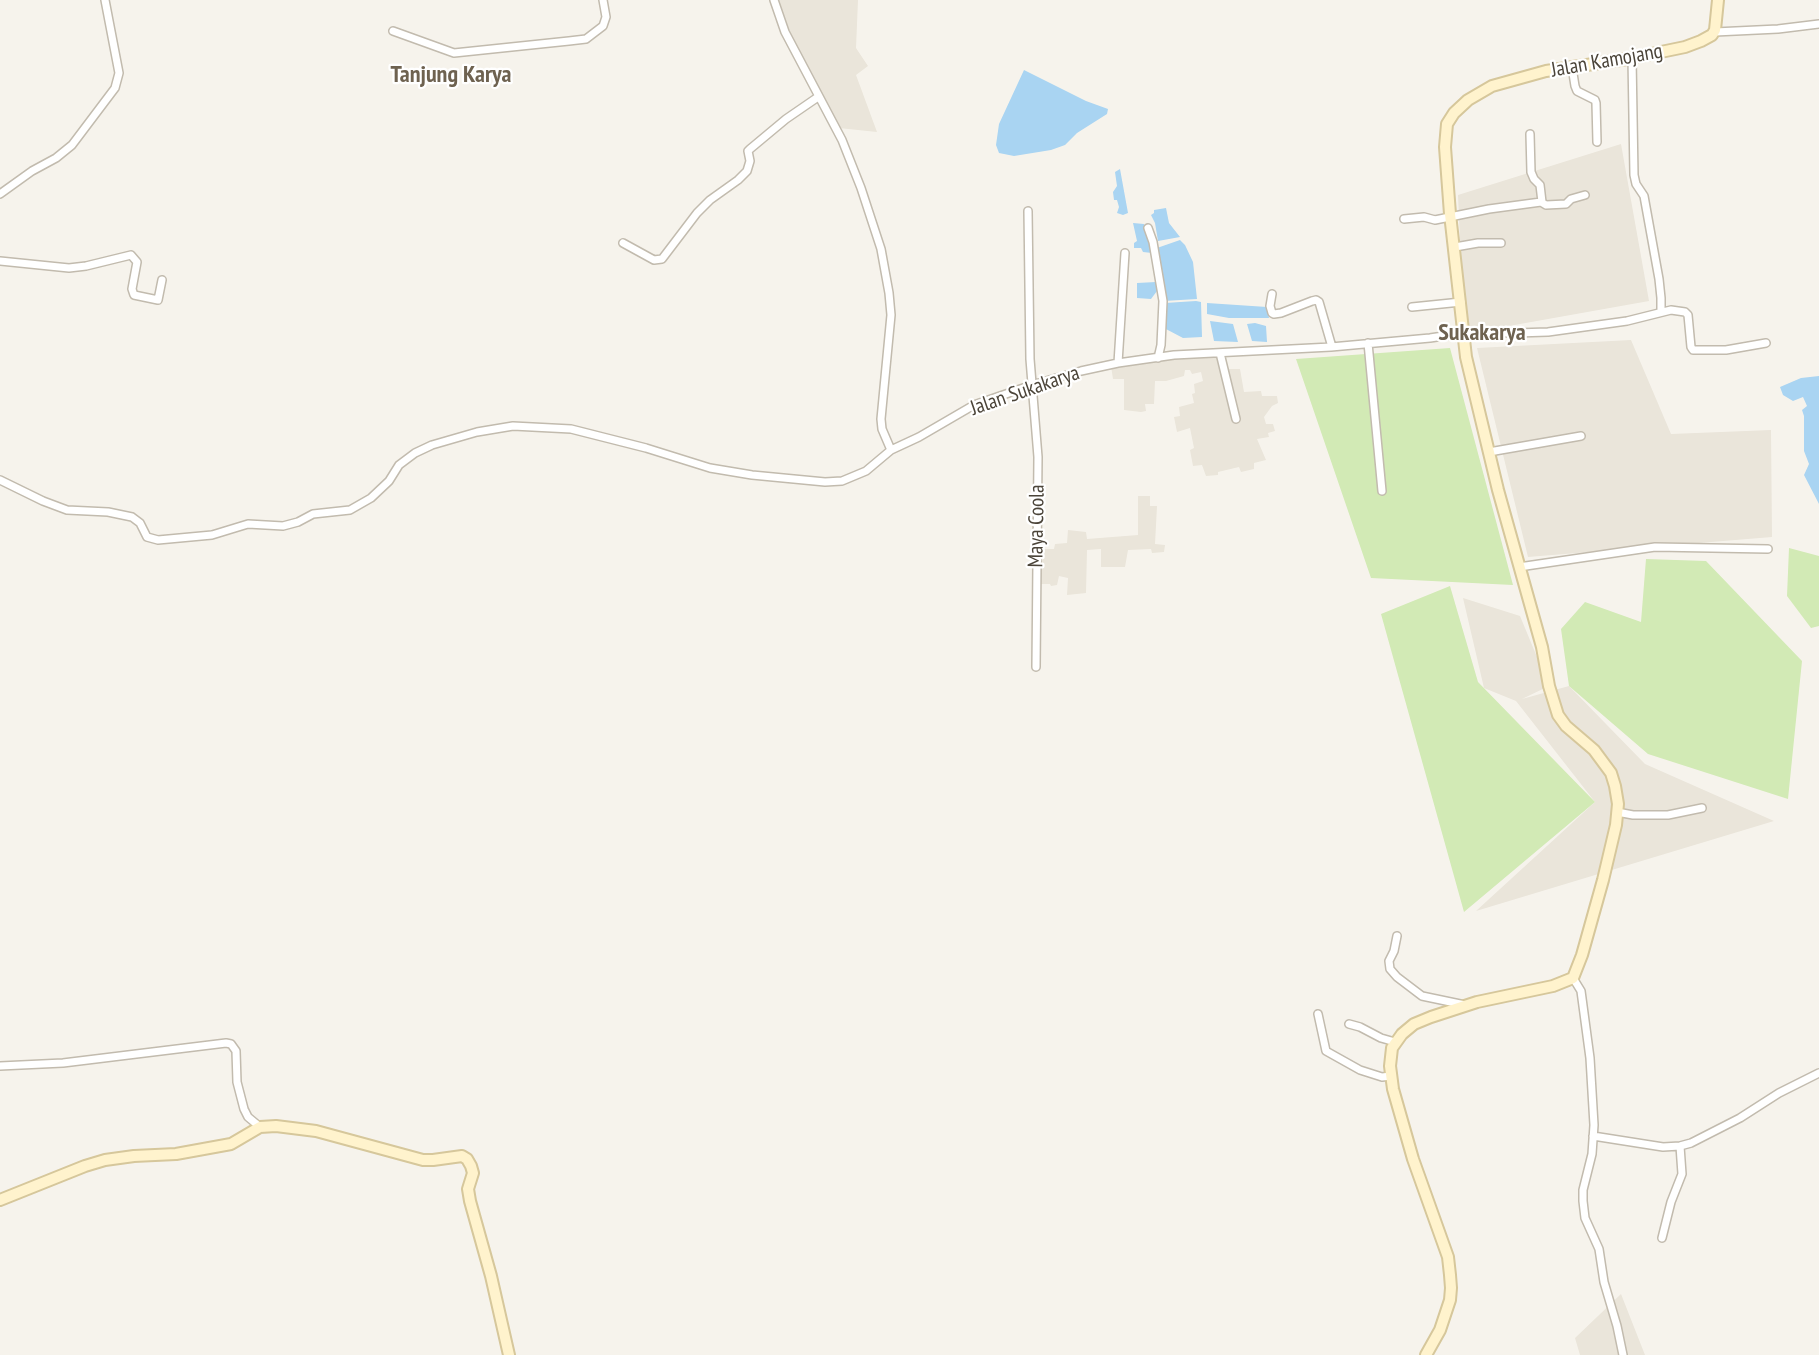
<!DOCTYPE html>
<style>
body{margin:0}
canvas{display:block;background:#f6f3ec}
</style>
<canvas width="1819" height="1355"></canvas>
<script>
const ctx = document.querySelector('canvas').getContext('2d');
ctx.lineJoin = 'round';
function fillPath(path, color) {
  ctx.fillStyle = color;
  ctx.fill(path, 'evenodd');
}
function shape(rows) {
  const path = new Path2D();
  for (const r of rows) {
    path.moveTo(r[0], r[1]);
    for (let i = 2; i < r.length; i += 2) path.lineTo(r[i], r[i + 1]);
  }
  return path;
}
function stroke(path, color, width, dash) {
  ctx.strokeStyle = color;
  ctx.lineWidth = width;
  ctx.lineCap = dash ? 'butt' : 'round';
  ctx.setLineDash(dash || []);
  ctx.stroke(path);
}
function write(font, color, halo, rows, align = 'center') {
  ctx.font = font + ' "PT Sans Narrow",sans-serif';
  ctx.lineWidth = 4.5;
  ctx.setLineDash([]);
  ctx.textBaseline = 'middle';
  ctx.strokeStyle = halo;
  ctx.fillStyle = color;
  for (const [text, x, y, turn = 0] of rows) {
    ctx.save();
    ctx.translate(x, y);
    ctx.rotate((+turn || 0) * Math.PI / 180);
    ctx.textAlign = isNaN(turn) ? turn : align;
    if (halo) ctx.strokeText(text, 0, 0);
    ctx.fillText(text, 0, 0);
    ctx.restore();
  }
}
const residential = shape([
 [776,0,858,0,856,48,868,66,856,75,877,132,839,128,783,24],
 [1621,144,1649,301,1464,334,1458,195],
 [1631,340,1671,434,1771,430,1772,537,1528,557,1477,348],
 [1221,354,1226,369,1240,369,1244,392,1261,391,1262,396,1277,396,1278,403,1272,406,1264,417,1266,424,1273,424,1275,431,1268,433,1269,437,1257,439,1266,460,1254,463,1254,469,1241,472,1239,467,1218,472,1218,475,1206,476,1202,465,1193,466,1190,450,1194,448,1190,428,1177,432,1174,417,1180,416,1179,407,1194,403,1192,394,1195,393,1194,384,1203,381,1201,372,1192,374,1190,370,1185,370,1184,376,1166,381,1155,381,1154,404,1145,404,1146,411,1141,412,1124,410,1124,379,1113,379,1111,366,1140,360],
 [1138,496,1150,496,1150,506,1157,506,1155,544,1165,545,1164,552,1152,553,1151,549,1128,550,1125,567,1101,567,1101,549,1087,550,1086,593,1067,595,1068,578,1059,576,1057,585,1051,586,1050,584,1037,584,1037,549,1054,549,1055,544,1067,543,1068,530,1086,532,1087,539,1138,535],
 [1463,598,1520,616,1549,686,1522,699,1569,686,1645,764,1774,821,1476,911,1595,802,1516,701,1484,688],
 [1621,1294,1645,1355,1580,1355,1575,1338]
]);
const green = shape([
 [1450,348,1513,585,1371,578,1296,359],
 [1789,548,1819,556,1819,626,1811,628,1787,596],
 [1646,559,1706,561,1802,661,1788,799,1648,754,1569,686,1561,629,1585,602,1641,622],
 [1450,586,1478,682,1595,802,1464,912,1381,614]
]);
const water = shape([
 [1024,70,1086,101,1108,109,1107,114,1077,133,1065,145,1051,150,1014,156,999,153,996,145,999,124],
 [1120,169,1128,213,1123,215,1117,213,1119,207,1117,200,1114,200,1113,192,1117,186,1115,172],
 [1166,208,1169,223,1180,237,1158,241,1155,223,1151,215,1154,213,1154,210],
 [1133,223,1144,224,1147,238,1152,243,1152,253,1143,252,1141,248,1134,248,1134,243,1137,241],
 [1180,240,1185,245,1193,262,1197,299,1164,301,1157,248],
 [1156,282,1157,291,1151,299,1137,298,1137,283],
 [1196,301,1201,302,1202,337,1183,338,1164,328,1165,303],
 [1207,303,1267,307,1269,318,1229,318,1207,314],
 [1210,321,1233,324,1238,342,1214,341],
 [1255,323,1266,326,1267,342,1252,341,1247,324],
 [1819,376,1819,504,1804,475,1809,464,1804,451,1804,416,1802,410,1807,406,1803,397,1793,401,1783,395,1780,387,1801,378]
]);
const street = shape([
 [774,0,785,32,842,140,861,188,881,249,889,293,891,315,881,419,882,429,891,450,919,437,974,405,1032,385,1081,371,1118,363,1174,355,1331,347,1430,338,1470,332,1516,333,1548,332,1627,321,1671,310,1685,312,1688,315,1691,347,1693,350,1726,350,1766,343],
 [393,31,454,53,569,41,586,39,603,26,606,17,603,0],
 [1715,32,1778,29,1819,24],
 [1632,58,1634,175,1636,184,1644,196,1659,279,1661,298,1661,312],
 [1572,67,1575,86,1577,91,1595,100,1596,103,1597,142],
 [1530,134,1531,172,1534,179,1540,185,1542,202],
 [0,194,32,171,56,158,72,145,115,88,119,73,105,0],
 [1028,211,1030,359,1038,457,1036,667],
 [1404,219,1424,217,1435,220,1489,209,1541,202,1546,205,1566,204,1571,199,1585,195],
 [1148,228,1153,242,1163,301,1161,345,1158,358],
 [623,243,654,260,662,259,697,213,710,200,738,180,747,171,750,161,748,151,750,149,786,119,818,97],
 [1455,247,1478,243,1501,243],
 [0,261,69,268,86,266,131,255,137,262,132,289,134,295,158,300,162,280],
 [1272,294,1270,306,1272,313,1274,314,1281,313,1312,301,1316,300,1319,302,1332,347],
 [1412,307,1461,302],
 [1368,343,1382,491],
 [1220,353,1236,419],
 [1118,363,1125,253],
 [1489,452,1581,436],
 [0,480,43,501,67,510,108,512,132,517,140,523,147,537,158,540,212,535,248,524,283,526,298,522,313,514,350,510,371,498,389,481,399,465,415,453,432,445,477,432,513,426,571,429,646,448,710,468,752,475,825,482,842,481,866,471,891,450],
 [1519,567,1655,547,1768,549],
 [1617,812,1633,815,1668,815,1702,808],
 [1397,936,1394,951,1389,961,1390,969,1397,977,1422,996,1465,1005],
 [1573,978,1581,991,1590,1058,1594,1125,1592,1154,1583,1190,1583,1201,1585,1218,1599,1249,1604,1282,1617,1326,1623,1355],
 [1318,1014,1326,1051,1360,1070,1382,1077,1391,1076],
 [1349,1024,1360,1027,1381,1038,1395,1042],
 [0,1066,63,1063,226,1043,231,1044,236,1051,237,1082,244,1109,248,1117,260,1127],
 [1593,1136,1663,1147,1680,1146,1691,1143,1740,1118,1779,1093,1819,1073],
 [1662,1238,1671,1202,1682,1174,1680,1146]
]);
const secondary = shape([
 [0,1200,85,1166,105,1160,134,1156,176,1154,231,1144,260,1127,276,1126,316,1131,423,1160,433,1160,462,1156,467,1159,471,1166,473,1173,468,1189,470,1201,491,1276,509,1355],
 [1426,1355,1440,1330,1450,1300,1451,1288,1450,1275,1448,1257,1413,1159,1393,1089,1390,1066,1392,1048,1402,1034,1414,1024,1431,1017,1477,1002,1553,986,1573,978,1582,955,1603,880,1616,825,1618,804,1615,786,1611,773,1594,750,1566,726,1558,715,1549,686,1542,647,1498,490,1466,357,1450,214,1445,147,1447,124,1454,113,1468,100,1492,86,1546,71,1627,59,1685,47,1701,41,1712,35,1715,30,1718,0]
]);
const streetNames = [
 ["Jalan Kamojang",1607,61,-10],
 ["Jalan Sukakarya",1025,391,-19],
 ["Maya Coola",1037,526,-89]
];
const quarterNames = [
 ["Tanjung Karya",451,75],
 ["Sukakarya",1482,333]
];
fillPath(residential, '#eae5da');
fillPath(green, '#d2eab5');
fillPath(water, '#a9d4f2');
stroke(street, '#c2bbae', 10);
stroke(secondary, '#d6c79b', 14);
stroke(street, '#fff', 7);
stroke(secondary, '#fff3cd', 10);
write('21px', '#4b4439', '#fff', streetNames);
write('bold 24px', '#6e6250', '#fff', quarterNames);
</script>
